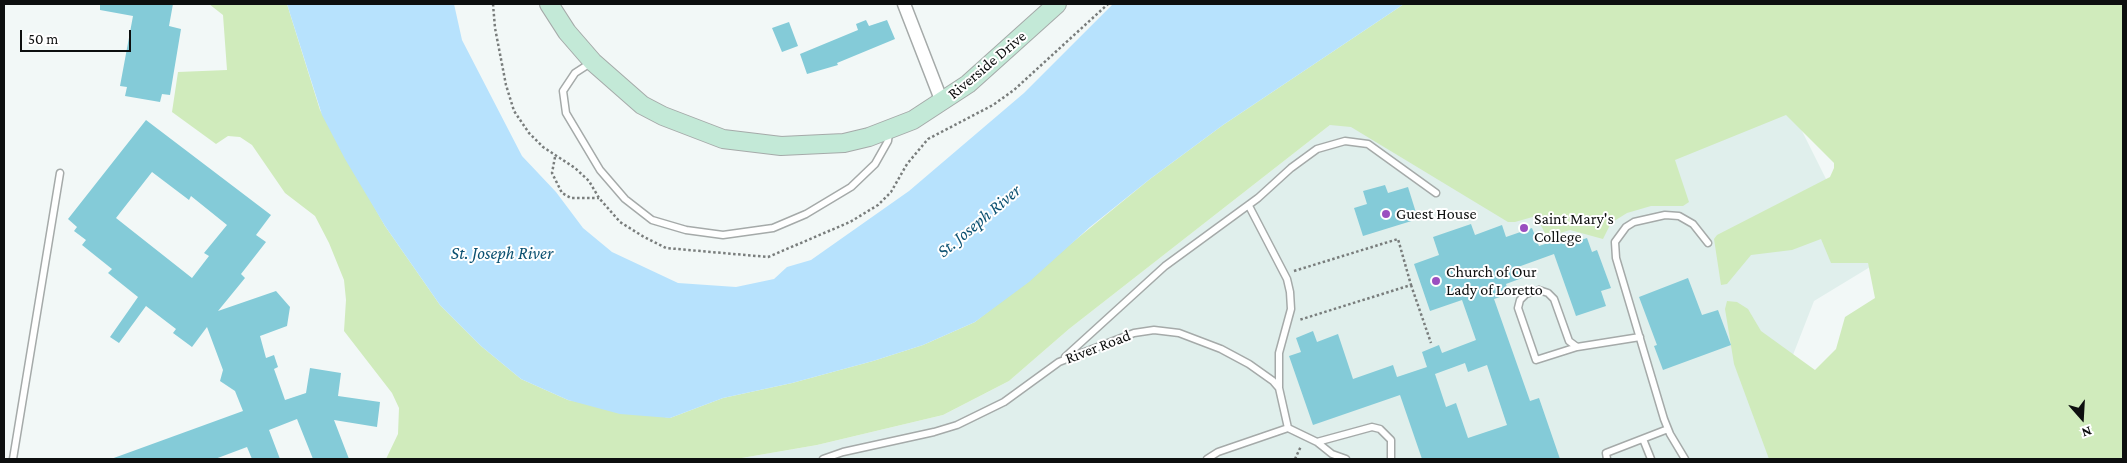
<!DOCTYPE html>
<style>
body{margin:0}
#map{position:relative;width:2127px;height:463px;overflow:hidden;background:#f2f8f7;font-family:"Crimson Pro",serif}
canvas{display:block}
.frame{position:absolute;inset:0;border:5px solid #0d0f0f;pointer-events:none}
.north{position:absolute;left:2057px;top:393px;width:50px;height:50px;-webkit-text-stroke:4px #fff;paint-order:stroke;rotate:161deg;font-size:14px;font-weight:700;line-height:20px;text-align:center;color:#0d0f0f}
.north::after{content:'';display:block;margin:auto;width:18px;height:22px;background:#0d0f0f;clip-path:polygon(50% 0,100% 100%,50% 72%,0 100%)}
.scale{position:absolute;left:20px;top:30px;width:111px;height:22px;box-sizing:border-box;border:2px solid #0d0f0f;border-top:0;padding-left:6px;font-size:15px;line-height:18px;white-space:nowrap;color:#0d0f0f;-webkit-text-stroke:4px #fff;paint-order:stroke}
</style>
<div id="map">
<canvas width="2127" height="463"></canvas>
<div class="frame"></div>
<div class="north">N</div>
<div class="scale">50 m</div>
</div>
<script>
const ctx = document.querySelector('canvas').getContext('2d');
ctx.lineJoin = 'round';
function fillPath(path, color) {
  ctx.fillStyle = color;
  ctx.fill(path, 'evenodd');
}
function shape(rows) {
  const path = new Path2D();
  for (const r of rows) {
    path.moveTo(r[0], r[1]);
    for (let i = 2; i < r.length; i += 2) path.lineTo(r[i], r[i + 1]);
  }
  return path;
}
function stroke(path, color, width, dash) {
  ctx.strokeStyle = color;
  ctx.lineWidth = width;
  ctx.lineCap = dash ? 'butt' : 'round';
  ctx.setLineDash(dash || []);
  ctx.stroke(path);
}
function write(font, color, halo, rows, align = 'center') {
  ctx.font = font + ' "Crimson Pro",serif';
  ctx.lineWidth = 4;
  ctx.setLineDash([]);
  ctx.textBaseline = 'middle';
  ctx.strokeStyle = halo;
  ctx.fillStyle = color;
  for (const [text, x, y, turn = 0] of rows) {
    ctx.save();
    ctx.translate(x, y);
    ctx.rotate((+turn || 0) * Math.PI / 180);
    ctx.textAlign = isNaN(turn) ? turn : align;
    if (halo) ctx.strokeText(text, 0, 0);
    ctx.fillText(text, 0, 0);
    ctx.restore();
  }
}
const built = shape([
 [1788,103,1870,267,1814,301,1763,432,1772,459,736,459,817,445,943,415,1009,381,1069,329,1330,125]
]);
const green = shape([
 [209,4,287,4,320,110,385,226,440,305,481,346,521,379,568,400,670,418,723,398,792,383,873,361,923,345,975,322,1150,179,1223,125,1404,4,2123,4,2123,459,1769,459,1734,364,1725,309,1727,301,1737,302,1748,309,1761,331,1815,370,1836,349,1845,317,1875,298,1868,263,1831,263,1821,239,1792,250,1751,255,1727,284,1721,285,1714,239,1717,235,1830,177,1834,168,1834,163,1786,115,1675,160,1689,202,1683,206,1651,206,1627,213,1611,223,1603,239,1570,230,1547,237,1536,216,1515,222,1508,222,1351,127,1330,125,1069,329,1009,381,943,415,817,445,736,459,386,459,398,434,399,408,392,393,344,331,346,300,344,280,329,243,315,216,285,193,252,145,240,137,228,136,216,144,172,112,178,72,227,70,223,15]
]);
const water = shape([
 [287,4,454,4,462,40,522,156,556,192,583,228,612,252,678,283,736,287,774,279,787,267,811,260,909,191,1024,93,1113,4,1404,4,1223,125,1150,179,1090,227,1029,282,975,322,923,345,873,361,792,383,723,398,670,418,620,414,568,400,521,379,481,346,440,305,385,226,345,159,322,115]
]);
const building = shape([
 [100,4,173,4,169,26,181,29,170,95,162,94,160,102,125,96,127,87,120,86,133,16,100,10],
 [866,20,869,26,887,20,895,39,837,63,838,65,807,74,800,54,858,30,856,24],
 [789,22,798,46,782,52,772,28],
 [146,120,271,215,256,235,266,242,241,274,245,278,218,311,276,291,290,307,287,326,260,336,266,358,274,355,278,367,274,369,285,400,306,393,310,368,341,373,338,396,380,402,377,427,334,420,349,459,313,459,297,419,269,430,280,459,252,459,247,447,215,459,111,459,243,411,235,391,220,381,223,370,207,327,192,347,173,333,176,329,146,306,119,343,110,337,138,297,108,273,112,269,82,245,86,240,74,231,77,227,68,219],
 [152,172,189,200,191,196,227,225,204,253,209,256,192,278,116,218],
 [1385,185,1388,193,1408,187,1418,219,1363,236,1354,208,1367,204,1363,191],
 [1471,224,1475,235,1502,225,1506,237,1532,228,1539,246,1566,237,1569,244,1587,238,1592,252,1597,250,1611,288,1601,291,1606,306,1576,316,1554,254,1518,267,1522,278,1506,284,1509,294,1494,299,1530,401,1539,398,1560,459,1422,459,1400,395,1313,425,1289,356,1301,352,1296,338,1313,331,1317,342,1338,334,1353,379,1393,365,1397,377,1427,367,1422,352,1439,345,1442,353,1476,340,1462,300,1430,311,1414,264,1439,255,1433,237],
 [1465,363,1468,372,1487,365,1507,425,1468,438,1456,403,1446,407,1435,374],
 [1688,278,1702,315,1718,310,1731,345,1663,370,1654,346,1657,345,1639,297]
]);
const path = shape([
 [493,4,495,28,506,85,514,111,529,133,543,147,575,168,589,181,599,198,620,222,644,237,666,248,768,257,850,222,878,205,891,192,907,164,928,139,993,105,1014,90,1108,4],
 [555,157,552,173,562,193,571,198,599,198],
 [1294,271,1398,239,1411,285,1299,320],
 [1411,285,1431,343],
 [1295,459,1301,446]
]);
const lane = shape([
 [592,62,575,73,563,91,566,113,600,170,625,199,652,220,686,230,723,235,773,228,806,214,851,187,875,164,888,141,889,133],
 [1249,206,1287,279,1290,292,1291,309,1279,353,1279,388],
 [1539,290,1548,293,1554,299,1569,341,1577,347,1536,360,1518,308,1520,300,1526,294,1539,290],
 [1577,347,1640,337],
 [1065,357,1165,266,1258,198,1291,168,1317,149,1345,141,1368,144,1436,193],
 [1643,439,1651,459],
 [13,459,60,173],
 [823,459,843,452,934,432,957,425,1004,402,1059,362,1134,333,1154,330,1179,333,1221,349,1249,364,1273,381,1279,388,1288,428],
 [1207,459,1218,452,1288,428,1317,442],
 [1346,459,1332,454,1317,442,1372,427,1380,429,1391,440,1391,459],
 [1607,459,1606,453,1668,429],
 [1685,459,1670,434,1664,419,1616,258,1615,242,1626,227,1634,222,1665,215,1679,216,1693,224,1708,243]
]);
const street = shape([
 [904,4,942,102]
]);
const secondary = shape([
 [549,4,567,32,593,62,642,105,663,116,723,139,781,146,844,143,869,137,913,120,968,84,1057,4]
]);
const markers = [
 [1386,214,5,"#9a4ec0"],
 [1524,228,5,"#9a4ec0"],
 [1436,281,5,"#9a4ec0"]
];
const streetNames = [
 ["Riverside Drive",987,65,-40],
 ["River Road",1098,347,-21]
];
const poiNames = [
 ["Guest House",1396,214],
 ["Saint Mary's",1534,219],
 ["College",1534,237],
 ["Church of Our",1446,272],
 ["Lady of Loretto",1446,290]
];
const waterNames = [
 ["St. Joseph River",979,221,-40],
 ["St. Joseph River",502,253]
];
fillPath(built, '#e0efec');
fillPath(green, '#d0ebbc');
fillPath(water, '#b7e2fd');
fillPath(building, '#84cbd8');
stroke(lane, '#a5aaa9', 9);
stroke(street, '#a5aaa9', 15);
stroke(secondary, '#a5aaa9', 20);
stroke(path, '#797d7c', 2.5, [2.5, 2.5]);
stroke(lane, '#fff', 6);
stroke(street, '#fff', 12);
stroke(secondary, '#c3e9d7', 18);
for (const [x, y, r, color] of markers) {
  const dot = new Path2D();
  dot.arc(x, y, r, 0, 2 * Math.PI);
  ctx.fillStyle = color;
  ctx.fill(dot);
  stroke(dot, '#fff', 2);
}
write('16px', '#0d0f0f', '#fff', streetNames);
write('16px', '#0d0f0f', '#fff', poiNames, 'left');
write('italic 18px', '#0c5171', '#fff', waterNames);
</script>
